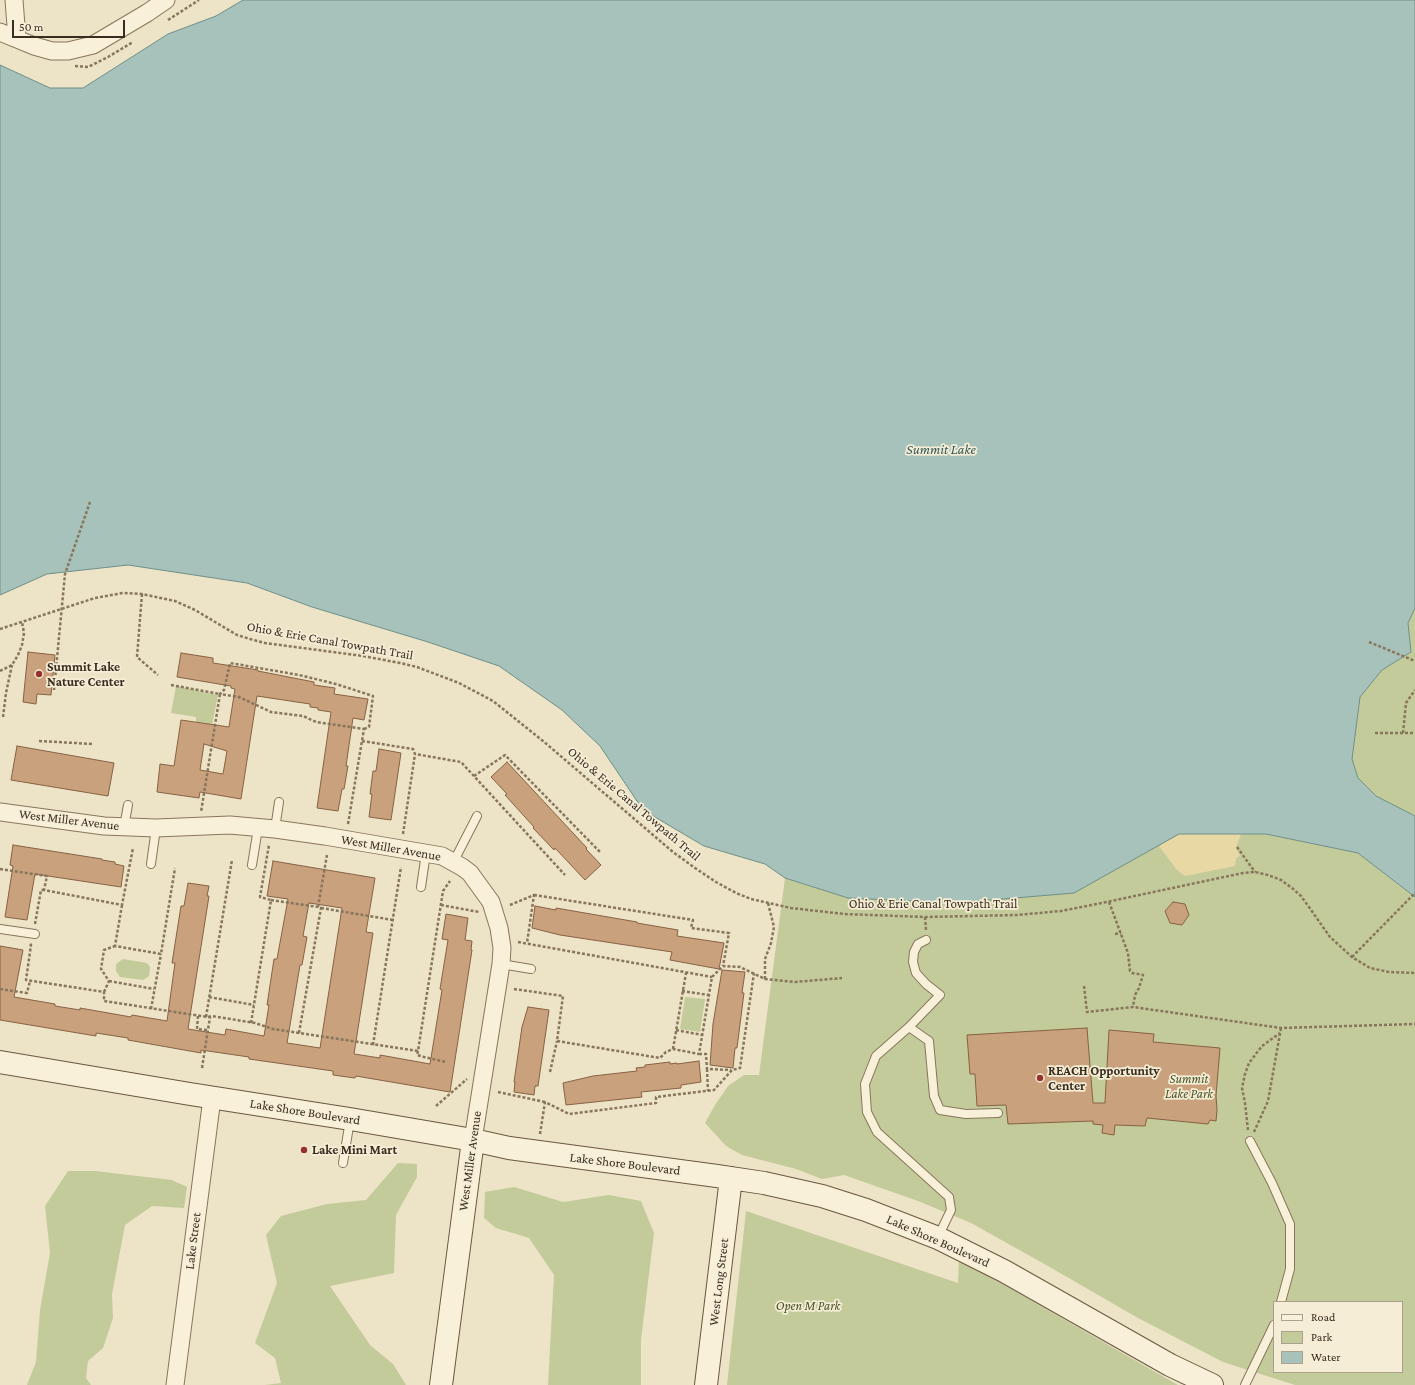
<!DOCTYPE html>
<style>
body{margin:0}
#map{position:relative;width:1415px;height:1385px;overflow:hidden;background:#ede3c6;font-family:"Crimson Pro",serif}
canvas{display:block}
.legend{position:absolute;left:1273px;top:1301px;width:130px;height:72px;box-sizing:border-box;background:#f5edd5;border:1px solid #aaa08d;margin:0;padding:5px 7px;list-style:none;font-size:12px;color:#392d20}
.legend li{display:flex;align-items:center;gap:8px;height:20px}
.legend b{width:20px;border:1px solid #aaa08d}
.scale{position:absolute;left:12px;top:20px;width:113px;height:18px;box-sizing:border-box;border:2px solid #392d20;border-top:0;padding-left:5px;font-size:12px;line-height:14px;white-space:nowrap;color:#392d20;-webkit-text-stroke:3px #f5edd5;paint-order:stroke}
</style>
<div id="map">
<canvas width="1415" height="1385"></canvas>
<ul class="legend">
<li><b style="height:5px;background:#f8f0d9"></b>Road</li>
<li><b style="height:11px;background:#c3cb9a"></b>Park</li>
<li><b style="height:11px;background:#a7c1bb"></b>Water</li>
</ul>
<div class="scale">50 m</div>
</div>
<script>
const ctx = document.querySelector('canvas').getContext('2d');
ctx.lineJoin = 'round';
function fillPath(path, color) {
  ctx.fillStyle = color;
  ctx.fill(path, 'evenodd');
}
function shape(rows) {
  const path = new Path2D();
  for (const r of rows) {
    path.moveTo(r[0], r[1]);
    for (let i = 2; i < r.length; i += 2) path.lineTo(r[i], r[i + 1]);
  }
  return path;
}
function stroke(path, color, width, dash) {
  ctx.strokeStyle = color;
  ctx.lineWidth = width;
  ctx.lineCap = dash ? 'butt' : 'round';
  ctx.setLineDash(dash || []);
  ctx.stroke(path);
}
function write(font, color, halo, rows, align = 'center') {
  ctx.font = font + ' "Crimson Pro",serif';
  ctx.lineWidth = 3.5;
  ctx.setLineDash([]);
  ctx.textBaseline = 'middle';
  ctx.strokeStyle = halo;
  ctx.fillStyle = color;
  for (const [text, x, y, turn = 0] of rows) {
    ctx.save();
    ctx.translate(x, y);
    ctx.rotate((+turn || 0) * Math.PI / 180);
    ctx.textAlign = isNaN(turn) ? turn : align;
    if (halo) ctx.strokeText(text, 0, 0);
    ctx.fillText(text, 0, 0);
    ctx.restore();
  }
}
const green = shape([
 [1415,608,1415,816,1376,796,1358,778,1352,759,1360,697,1382,670,1411,652,1408,623],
 [176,686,218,695,212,725,196,722,196,717,171,713],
 [1179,834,1266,834,1358,853,1415,897,1415,1385,1295,1385,1223,1362,1138,1318,1048,1266,971,1223,918,1201,844,1175,822,1179,796,1169,742,1155,726,1146,705,1123,715,1105,728,1086,744,1075,759,1075,785,878,848,898],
 [1274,1302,1402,1302,1402,1372,1274,1372],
 [123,959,147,963,150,967,149,976,143,980,120,977,116,971,116,964],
 [685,997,705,999,700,1032,680,1029],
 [398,1163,417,1164,417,1177,396,1215,394,1273,330,1286,370,1345,393,1364,406,1385,265,1385,281,1383,275,1358,255,1343,277,1283,266,1235,281,1216,327,1204,366,1200],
 [68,1171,95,1171,172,1180,187,1187,184,1208,152,1206,125,1225,112,1294,113,1318,103,1348,88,1361,86,1378,91,1385,27,1385,36,1362,40,1310,50,1253,45,1206],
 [514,1187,563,1202,609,1195,641,1201,654,1233,641,1340,641,1385,548,1385,554,1275,529,1238,496,1228,484,1218,485,1192],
 [746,1211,958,1283,959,1259,1178,1385,727,1385]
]);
const sand = shape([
 [1179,834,1241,834,1236,848,1240,856,1236,858,1235,866,1185,876,1177,870,1159,846]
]);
const water = shape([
 [243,0,1415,0,1415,608,1408,623,1411,652,1382,670,1360,697,1352,759,1358,778,1376,796,1415,816,1415,897,1358,853,1266,834,1179,834,1074,893,955,903,848,898,785,878,765,864,704,846,643,810,600,746,562,710,499,666,428,642,312,607,247,583,128,565,47,574,0,595,0,65,50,88,83,88,168,34,216,16,243,0]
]);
const building = shape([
 [28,652,55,655,51,695,37,694,36,704,23,702,28,652],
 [181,653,213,658,213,663,258,670,258,671,314,682,314,685,335,688,334,694,368,699,364,720,353,718,346,766,348,766,344,789,342,789,338,811,317,808,331,712,318,710,318,708,310,707,310,704,257,696,241,799,200,792,199,798,157,792,160,764,174,766,181,720,229,727,235,689,231,688,231,686,177,677,181,653],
 [204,744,227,751,223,774,200,770,204,744],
 [17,746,114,763,108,796,11,780,17,746],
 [379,749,401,753,391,820,369,817,372,794,370,794,373,771,376,771,379,749],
 [507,762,587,848,586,849,601,865,585,880,555,848,554,850,533,828,534,827,505,795,507,794,491,777,507,762],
 [13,845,102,859,102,860,115,862,115,864,124,866,121,887,35,874,27,920,5,917,13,866,10,865,13,845],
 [273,861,375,878,366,932,373,933,354,1054,380,1058,380,1055,430,1064,442,990,440,989,448,940,442,939,446,914,468,918,465,940,472,941,471,950,472,950,450,1092,356,1076,355,1078,333,1075,333,1071,249,1059,249,1057,201,1050,201,1053,128,1040,128,1038,96,1033,96,1036,0,1020,0,946,23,950,14,997,55,1004,55,1006,80,1010,80,1008,131,1017,132,1015,167,1021,175,963,172,963,181,906,184,906,188,883,209,886,207,896,209,896,188,1029,225,1035,226,1029,264,1036,269,1005,267,1005,274,959,277,959,288,899,267,896,273,861],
 [309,903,342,908,320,1048,287,1043,300,965,302,965,307,937,303,936,309,903],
 [1173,902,1185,904,1189,915,1182,925,1170,923,1165,911,1173,902],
 [535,906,556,910,556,908,637,922,637,923,678,930,677,936,724,943,719,969,670,960,672,952,560,935,532,928,535,906],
 [722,970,745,972,742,993,744,993,737,1048,735,1048,733,1068,710,1065,713,1024,722,970],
 [528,1007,549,1010,538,1086,535,1086,534,1095,514,1092,515,1082,514,1082,522,1027,528,1007],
 [1087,1028,1093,1103,1105,1103,1109,1030,1154,1034,1153,1042,1220,1048,1216,1096,1217,1110,1216,1121,1210,1120,1208,1124,1147,1118,1145,1126,1115,1125,1114,1135,1102,1133,1103,1125,1093,1124,1093,1121,1008,1124,1006,1105,977,1106,975,1074,970,1074,967,1035,1087,1028],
 [699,1061,701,1082,681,1085,681,1088,641,1092,642,1097,566,1105,563,1083,593,1076,637,1071,636,1068,645,1067,645,1065,670,1062,670,1064,677,1063,677,1064,699,1061]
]);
const path = shape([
 [168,20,199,0],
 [75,66,88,67,108,57,133,42],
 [142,594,137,657,158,675],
 [0,629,95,598,123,593,142,594,175,601,195,610,237,635,250,639,265,643,363,656,400,663,417,667,459,683,493,701,543,741,673,852,695,868,716,882,736,893,751,899,791,908,844,914,925,917,1017,915,1061,911,1097,904,1243,873,1255,872,1268,875,1281,880,1292,888,1301,896,1309,907,1330,937,1352,957,1370,968,1389,972,1415,973],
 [1369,642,1415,661],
 [0,671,12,665,18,655,22,645,24,633,22,622],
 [171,685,220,694,201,812],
 [54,690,65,574,90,502],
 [3,717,6,693,12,665],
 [1375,733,1415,733],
 [1403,733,1406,703,1415,690],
 [39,741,93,744],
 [362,741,413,749,415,754,461,762,565,875],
 [474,776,505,755,601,853],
 [348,824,364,729,316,722,303,716,271,712,239,697,220,694,224,690,230,663,299,675,336,684,373,696,369,727,364,729],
 [403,834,415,754],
 [1237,847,1255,872],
 [0,869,47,876,44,890,122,905,133,848],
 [534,895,693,920,691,928,729,933,723,966],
 [271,900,318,907],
 [1109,902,1128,953,1130,971,1132,973,1143,975,1139,988,1135,995,1133,1007],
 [122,905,115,946,161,954,175,868],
 [441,905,479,912],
 [510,905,534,895,527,943],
 [321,908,393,920],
 [925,917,926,930],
 [35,924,41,890,44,890],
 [1115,934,1121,933],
 [518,942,712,977],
 [30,944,31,945,26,980,104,992,104,1001,208,1017,212,1016,255,1023,273,1029,418,1051,443,891,450,881],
 [1352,957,1415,893],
 [765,979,765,959,771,943,774,927,768,903],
 [109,981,154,989],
 [1084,986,1087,1012,1133,1007,1281,1028,1415,1024],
 [0,989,27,993,30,981],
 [514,989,563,996,557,1041,660,1058,666,1052,673,1049,699,1054,712,977,723,966,740,967,765,979,795,982,842,978],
 [682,991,709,995],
 [104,992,109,981,101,969,104,950,115,946],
 [209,997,254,1005],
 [151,1009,161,954],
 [198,1016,197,1029,208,1030],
 [206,1017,232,860],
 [251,1023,271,900,260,897,269,845],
 [676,1030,702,1035],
 [299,1033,321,908,318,907,327,855],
 [373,1045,401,867],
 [673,1049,686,973],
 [418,1051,417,1055,424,1057,446,1062],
 [699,1054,706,1054,707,1069,731,1070],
 [202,1068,210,1017],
 [707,1069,708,1091],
 [550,1072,557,1041],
 [498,1092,545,1102],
 [436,1106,467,1079],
 [1248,1130,1245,1103,1242,1088,1245,1074,1249,1063,1262,1046,1280,1033],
 [1254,1132,1268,1101,1281,1028],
 [540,1134,545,1102,569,1114,656,1103,656,1097,714,1090,732,1070,740,1068,754,973]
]);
const lane = shape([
 [124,827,128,805],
 [275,829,279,802],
 [454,861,477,816],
 [151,864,156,828],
 [252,865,258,828],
 [421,887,426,853],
 [0,929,35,934],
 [926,940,918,944,914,952,913,962,916,973,926,984,940,995,909,1027,876,1056,865,1084,867,1112,877,1132,949,1197,951,1210,938,1237],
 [501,964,531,969],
 [909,1027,929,1041,934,1096,940,1110,966,1114,998,1113],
 [1250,1141,1272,1183,1290,1224,1290,1269,1281,1302],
 [343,1163,350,1120],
 [1245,1385,1274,1325]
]);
const street = shape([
 [14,0,17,39],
 [0,32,34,46,52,51,68,51,93,45,147,13,166,0],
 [0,812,104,826,156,828,230,825,275,829,325,836,442,856,462,867,470,873,491,902,499,928,502,948,501,964,473,1140],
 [175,1385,212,1098]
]);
const secondary = shape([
 [0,1062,190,1094,350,1119,473,1140,509,1148,717,1176,764,1183,822,1196,866,1210,938,1238,1004,1271,1170,1365,1212,1385],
 [441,1385,473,1140],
 [706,1385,731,1178]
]);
const markers = [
 [39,674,4,"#95322e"],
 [1040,1078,4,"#95322e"],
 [304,1150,4,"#95322e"]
];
const streetNames = [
 ["Ohio & Erie Canal Towpath Trail",330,641,10],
 ["Ohio & Erie Canal Towpath Trail",634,804,40],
 ["West Miller Avenue",69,820,7],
 ["West Miller Avenue",391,848,10],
 ["Ohio & Erie Canal Towpath Trail",933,904],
 ["Lake Shore Boulevard",305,1112,9],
 ["West Miller Avenue",470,1161,-82],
 ["Lake Shore Boulevard",625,1164,7],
 ["Lake Street",193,1241,-83],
 ["Lake Shore Boulevard",938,1241,24],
 ["West Long Street",719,1282,-83]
];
const poiNames = [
 ["Summit Lake",47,667],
 ["Nature Center",47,682],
 ["REACH Opportunity",1048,1071],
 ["Center",1048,1086],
 ["Lake Mini Mart",312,1150]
];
const parkNames = [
 ["Summit",1189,1079],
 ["Lake Park",1189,1094],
 ["Open M Park",808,1306]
];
const waterNames = [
 ["Summit Lake",941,450]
];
fillPath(green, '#c3cb9a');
fillPath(sand, '#e8d9a4');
fillPath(water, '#a7c1bb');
stroke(water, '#6e8f88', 1);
fillPath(building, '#caa17d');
stroke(building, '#866143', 1);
stroke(lane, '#88765c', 10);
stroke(street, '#88765c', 19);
stroke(secondary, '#6a573f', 24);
stroke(path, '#88765c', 2.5, [3, 2]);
stroke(lane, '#f8f0d9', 8);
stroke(street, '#f8f0d9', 17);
stroke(secondary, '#f8f0d9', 22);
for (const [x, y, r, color] of markers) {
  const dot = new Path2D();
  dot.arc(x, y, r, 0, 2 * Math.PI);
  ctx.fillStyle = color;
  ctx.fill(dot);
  stroke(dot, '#f5edd5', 1.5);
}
write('13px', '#392d20', '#f5edd5', streetNames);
write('bold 13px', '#392d20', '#f5edd5', poiNames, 'left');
write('italic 13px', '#475427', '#f5edd5', parkNames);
write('italic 14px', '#2f5857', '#f5edd5', waterNames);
</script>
